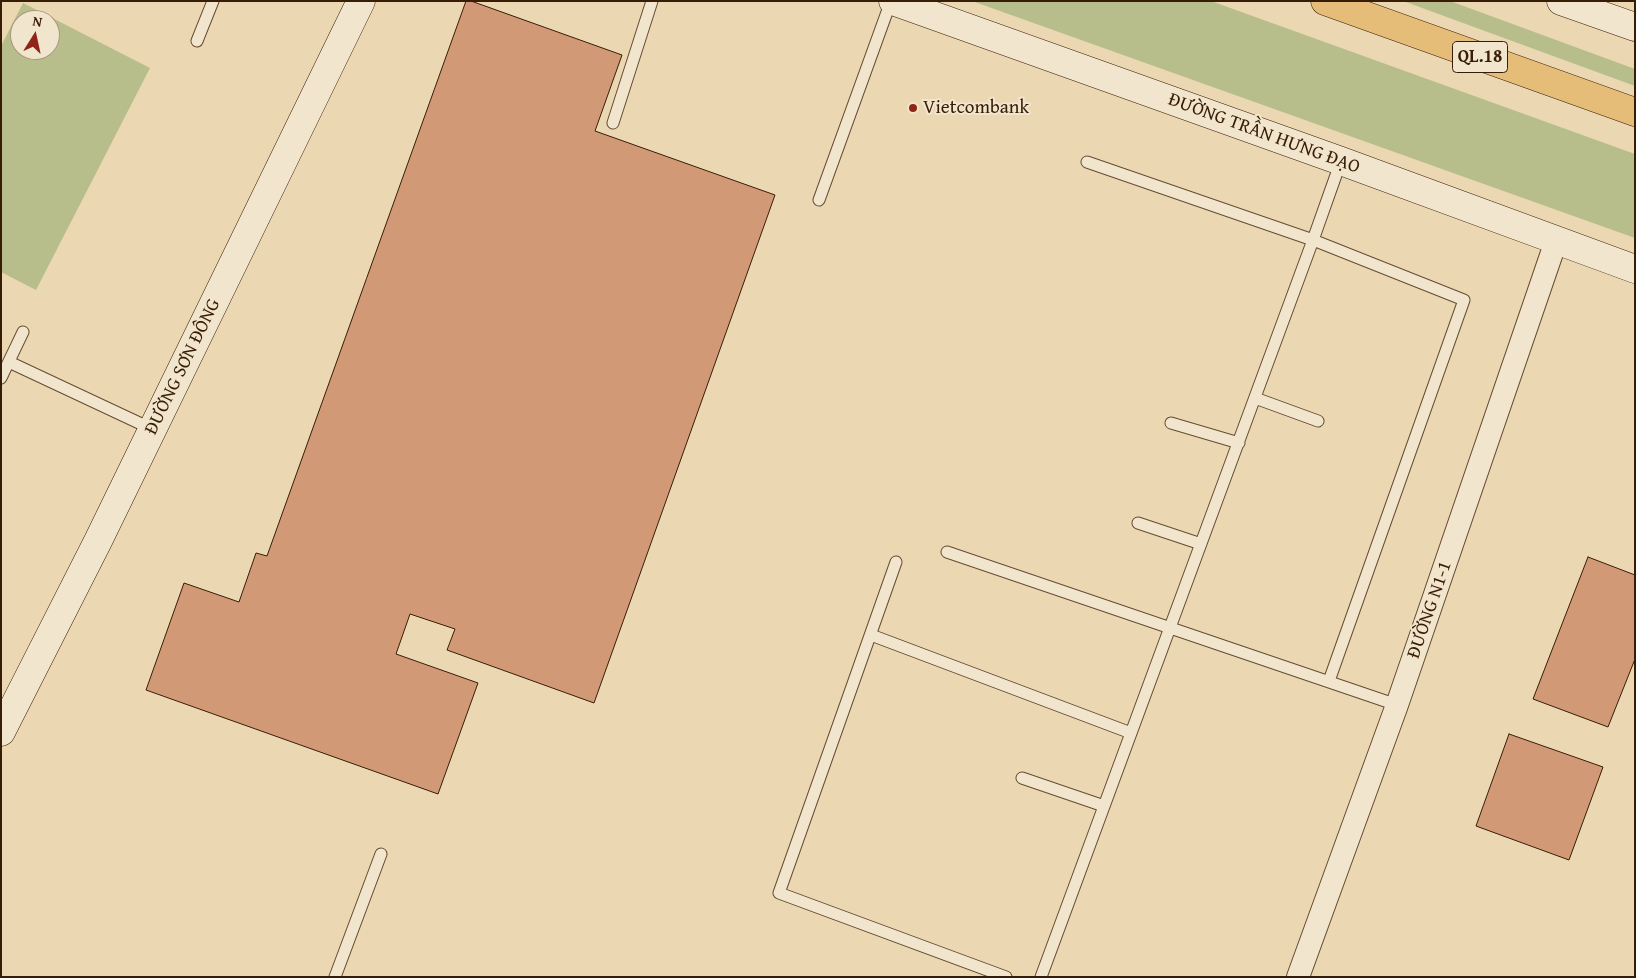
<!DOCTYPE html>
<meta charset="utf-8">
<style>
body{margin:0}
#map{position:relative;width:1636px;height:978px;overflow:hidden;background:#ebd7b2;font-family:"Gentium Book Plus",serif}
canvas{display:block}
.frame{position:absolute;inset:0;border:2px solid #381d06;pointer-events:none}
.north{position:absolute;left:10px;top:10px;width:50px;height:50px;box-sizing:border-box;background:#f2e5cd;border:1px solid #a8957d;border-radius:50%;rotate:10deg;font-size:14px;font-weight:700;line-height:20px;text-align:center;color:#381d06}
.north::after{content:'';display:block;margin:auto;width:18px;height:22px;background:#8f2418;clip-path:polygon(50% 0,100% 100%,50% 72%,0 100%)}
</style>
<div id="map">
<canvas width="1636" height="978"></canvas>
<div class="frame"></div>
<div class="north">N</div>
</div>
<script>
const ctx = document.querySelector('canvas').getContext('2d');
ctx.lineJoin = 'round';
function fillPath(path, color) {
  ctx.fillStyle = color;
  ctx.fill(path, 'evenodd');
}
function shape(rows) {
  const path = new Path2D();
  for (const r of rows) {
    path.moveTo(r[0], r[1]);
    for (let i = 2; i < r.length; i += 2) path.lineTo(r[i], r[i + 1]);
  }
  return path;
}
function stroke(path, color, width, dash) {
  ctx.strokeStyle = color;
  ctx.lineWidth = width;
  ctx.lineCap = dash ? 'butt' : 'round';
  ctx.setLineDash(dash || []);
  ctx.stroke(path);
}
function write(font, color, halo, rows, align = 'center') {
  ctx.font = font + ' "Gentium Book Plus",serif';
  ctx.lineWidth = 4;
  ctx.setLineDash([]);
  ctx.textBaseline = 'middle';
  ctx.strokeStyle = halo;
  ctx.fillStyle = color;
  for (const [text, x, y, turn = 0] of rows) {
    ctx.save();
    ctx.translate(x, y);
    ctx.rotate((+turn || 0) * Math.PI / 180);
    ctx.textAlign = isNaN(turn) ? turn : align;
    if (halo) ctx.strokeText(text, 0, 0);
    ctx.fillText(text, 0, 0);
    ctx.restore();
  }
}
const green = shape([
 [972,1,1211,1,1635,154,1635,238],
 [1403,1,1450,1,1635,69,1635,86],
 [23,3,150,68,36,290,1,272,1,46],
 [20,20,50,20,50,50,20,50]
]);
const building = shape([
 [466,1,471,1,622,55,595,131,775,195,594,703,447,650,455,629,410,614,396,654,478,683,438,794,146,690,184,583,239,602,256,553,267,556,466,1],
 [1588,557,1635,575,1635,659,1608,727,1533,699,1588,557],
 [1509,734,1603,767,1569,860,1476,826,1509,734]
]);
const service = shape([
 [197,41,213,1],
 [613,123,652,1],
 [1087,162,1313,240,1464,300,1329,681],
 [819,200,891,1],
 [9,362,152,429],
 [1,378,23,332],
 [1255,398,1318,421],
 [1171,423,1239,443],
 [1138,523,1201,544],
 [947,552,1397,705],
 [896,562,779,893,1006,977],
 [871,635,1131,733],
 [1022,778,1104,806],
 [335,977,381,854],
 [1041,977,1313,240,1341,161]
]);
const minor = shape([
 [1298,977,1397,705,1556,241]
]);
const secondary = shape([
 [893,1,1341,161,1635,269],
 [1561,1,1635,27],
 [1,732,98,541,361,1]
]);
const trunk = shape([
 [1325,1,1635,112]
]);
const markers = [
 [913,108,5,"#8f2418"]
];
const shields = [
 [1480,57,55]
];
const shieldNames = [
 ["QL.18",1480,57]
];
const poiNames = [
 ["Vietcombank",923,108]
];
const streetNames = [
 ["ĐƯỜNG TRẦN HƯNG ĐẠO",1264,134,20],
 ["ĐƯỜNG SƠN ĐÔNG",183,367,-64],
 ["ĐƯỜNG N1-1",1430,610,-71]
];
fillPath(green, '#b7be8c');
fillPath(building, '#d29977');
stroke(building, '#381d06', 1);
stroke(service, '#654c31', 13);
stroke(minor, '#654c31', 24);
stroke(secondary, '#381d06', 29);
stroke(trunk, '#381d06', 29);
stroke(service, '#f2e5cd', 11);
stroke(minor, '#f2e5cd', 22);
stroke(secondary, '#f2e5cd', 28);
stroke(trunk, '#e6bc79', 28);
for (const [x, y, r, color] of markers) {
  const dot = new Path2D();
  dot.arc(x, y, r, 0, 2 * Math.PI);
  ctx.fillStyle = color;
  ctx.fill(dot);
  stroke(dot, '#f2e5cd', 2);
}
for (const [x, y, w] of shields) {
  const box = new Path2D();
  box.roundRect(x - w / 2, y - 15.5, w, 31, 4);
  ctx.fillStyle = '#f2e5cd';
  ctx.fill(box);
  stroke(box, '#381d06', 1);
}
write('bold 18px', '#381d06', null, shieldNames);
write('19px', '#381d06', '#f2e5cd', poiNames, 'left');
write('19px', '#381d06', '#f2e5cd', streetNames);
</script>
